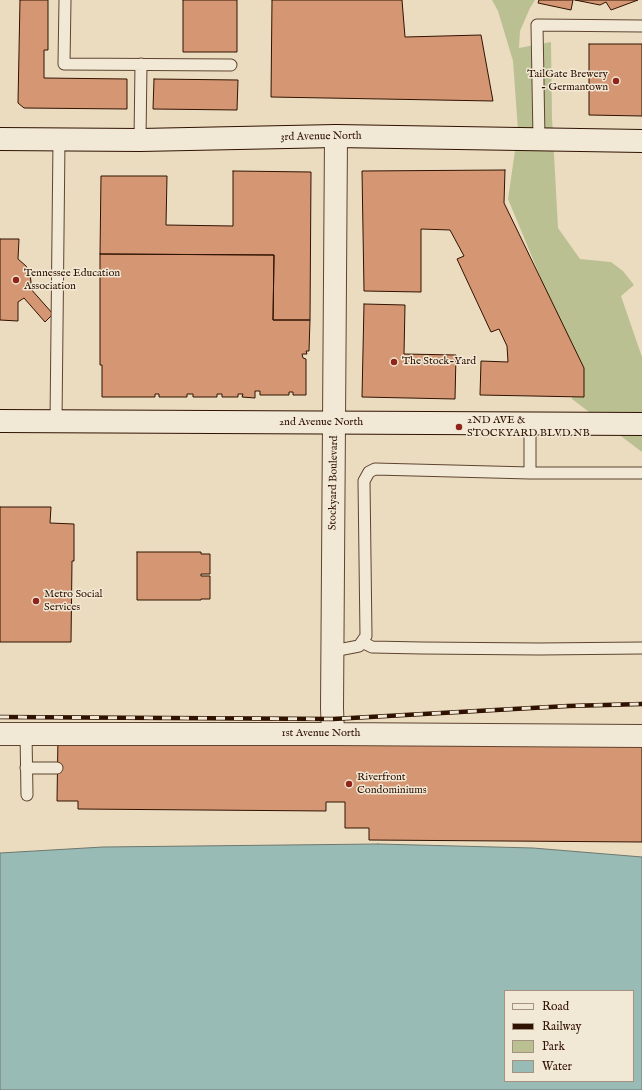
<!DOCTYPE html>
<style>
body{margin:0}
#map{position:relative;width:642px;height:1090px;overflow:hidden;background:#ebdcc0;font-family:"IM FELL English",serif}
canvas{display:block}
.legend{position:absolute;left:504px;top:990px;width:130px;height:92px;box-sizing:border-box;background:#f2e8d6;border:1px solid #a49280;margin:0;padding:5px 7px;list-style:none;font-size:12px;color:#301200}
.legend li{display:flex;align-items:center;gap:8px;height:20px}
.legend b{width:20px;border:1px solid #a49280}
</style>
<div id="map">
<canvas width="642" height="1090"></canvas>
<ul class="legend">
<li><b style="height:5px;background:#f2e8d6"></b>Road</li>
<li><b style="height:5px;background:#301200"></b>Railway</li>
<li><b style="height:11px;background:#bac091"></b>Park</li>
<li><b style="height:11px;background:#98bbb5"></b>Water</li>
</ul>
</div>
<script>
const ctx = document.querySelector('canvas').getContext('2d');
ctx.lineJoin = 'round';
function fillPath(path, color) {
  ctx.fillStyle = color;
  ctx.fill(path, 'evenodd');
}
function shape(rows) {
  const path = new Path2D();
  for (const r of rows) {
    path.moveTo(r[0], r[1]);
    for (let i = 2; i < r.length; i += 2) path.lineTo(r[i], r[i + 1]);
  }
  return path;
}
function stroke(path, color, width, dash) {
  ctx.strokeStyle = color;
  ctx.lineWidth = width;
  ctx.lineCap = dash ? 'butt' : 'round';
  ctx.setLineDash(dash || []);
  ctx.stroke(path);
}
function write(font, color, halo, rows, align = 'center') {
  ctx.font = font + ' "IM FELL English",serif';
  ctx.lineWidth = 3;
  ctx.setLineDash([]);
  ctx.textBaseline = 'middle';
  ctx.strokeStyle = halo;
  ctx.fillStyle = color;
  for (const [text, x, y, turn = 0] of rows) {
    ctx.save();
    ctx.translate(x, y);
    ctx.rotate((+turn || 0) * Math.PI / 180);
    ctx.textAlign = isNaN(turn) ? turn : align;
    if (halo) ctx.strokeText(text, 0, 0);
    ctx.fillText(text, 0, 0);
    ctx.restore();
  }
}
const green = shape([
 [492,0,535,0,530,8,520,31,519,48,551,42,552,118,558,228,580,259,611,262,623,271,634,285,621,296,642,357,642,452,572,399,572,353,508,199,518,130,513,61,498,11]
]);
const water = shape([
 [378,844,533,848,642,857,642,1090,0,1090,0,853,103,847,378,844],
 [505,991,633,991,633,1081,505,1081,505,991]
]);
const building = shape([
 [20,0,48,0,48,50,44,50,44,78,127,79,127,109,24,108,18,103,20,0],
 [183,0,237,0,237,52,183,52,183,0],
 [272,0,402,0,405,37,481,35,493,101,271,97,272,0],
 [539,0,573,0,571,10,538,3,539,0],
 [575,0,638,0,611,10,606,2,600,5,575,0],
 [589,44,642,44,642,116,589,115,589,44],
 [154,79,238,80,237,110,153,109,154,79],
 [505,170,504,203,584,368,584,397,480,395,481,361,508,362,507,346,499,329,491,332,457,259,464,256,450,230,421,229,421,292,364,291,362,171,505,170],
 [233,171,311,172,310,320,273,320,274,255,100,254,101,176,167,176,166,225,233,226,233,171],
 [0,239,19,239,18,259,26,266,30,274,31,282,30,288,53,314,45,322,24,298,18,302,18,321,0,320,0,239],
 [100,254,274,255,273,320,310,320,309,351,306,351,307,354,302,354,303,358,306,359,306,395,293,395,293,392,289,392,289,395,260,395,260,391,255,391,255,398,242,397,243,394,238,394,238,397,222,397,222,394,217,394,217,397,193,397,193,394,187,394,187,397,159,397,159,394,155,394,155,397,102,397,102,365,100,365,100,254],
 [364,304,405,305,404,354,456,355,455,399,362,397,364,304],
 [0,507,51,507,50,523,74,524,74,561,72,561,71,642,0,642,0,507],
 [137,552,201,552,201,554,210,554,210,574,201,574,201,576,210,576,210,599,201,599,201,600,137,600,137,552],
 [58,736,642,740,642,842,369,840,369,828,345,828,345,802,326,802,326,811,78,809,78,801,57,801,58,736]
]);
const lane = shape([
 [65,0,64,64,231,65],
 [539,139,537,25,642,26],
 [140,140,141,64],
 [56,421,59,140],
 [530,473,530,423],
 [362,642,372,647,422,648,539,649,642,648],
 [333,651,359,646,366,636,364,481,369,472,375,469,530,473,642,473],
 [26,734,27,795],
 [26,768,57,768]
]);
const street = shape([
 [0,734,333,734,642,736],
 [333,734,332,708,336,136]
]);
const secondary = shape([
 [0,139,140,140,336,136,642,141],
 [0,421,642,424]
]);
const rail = shape([
 [0,717,333,719,568,706,642,704]
]);
const markers = [
 [616,81,4,"#8f2418"],
 [16,280,4,"#8f2418"],
 [394,362,4,"#8f2418"],
 [459,427,4,"#8f2418"],
 [36,601,4,"#8f2418"],
 [349,784,4,"#8f2418"]
];
const poiNames = [
 ["TailGate Brewery",608,75,"right"],
 ["- Germantown",608,88,"right"],
 ["Tennessee Education",24,274],
 ["Association",24,287],
 ["The Stock-Yard",402,362],
 ["2ND AVE &",467,421],
 ["STOCKYARD BLVD NB",467,434],
 ["Metro Social",44,595],
 ["Services",44,608],
 ["Riverfront",357,778],
 ["Condominiums",357,791]
];
const streetNames = [
 ["3rd Avenue North",321,137,-1],
 ["2nd Avenue North",321,423],
 ["Stockyard Boulevard",334,483,-89],
 ["1st Avenue North",321,734]
];
fillPath(green, '#bac091');
fillPath(water, '#98bbb5');
stroke(water, '#6e776d', 1);
fillPath(building, '#d59773');
stroke(building, '#301200', 1);
stroke(lane, '#5f4430', 13);
stroke(street, '#5f4430', 24);
stroke(secondary, '#301200', 24);
stroke(lane, '#f2e8d6', 11);
stroke(street, '#f2e8d6', 22);
stroke(secondary, '#f2e8d6', 22);
stroke(rail, '#301200', 4.5);
stroke(rail, '#f2e8d6', 3, [9]);
for (const [x, y, r, color] of markers) {
  const dot = new Path2D();
  dot.arc(x, y, r, 0, 2 * Math.PI);
  ctx.fillStyle = color;
  ctx.fill(dot);
  stroke(dot, '#f2e8d6', 1.5);
}
write('11px', '#301200', '#f2e8d6', poiNames, 'left');
write('11px', '#301200', '#f2e8d6', streetNames);
</script>
